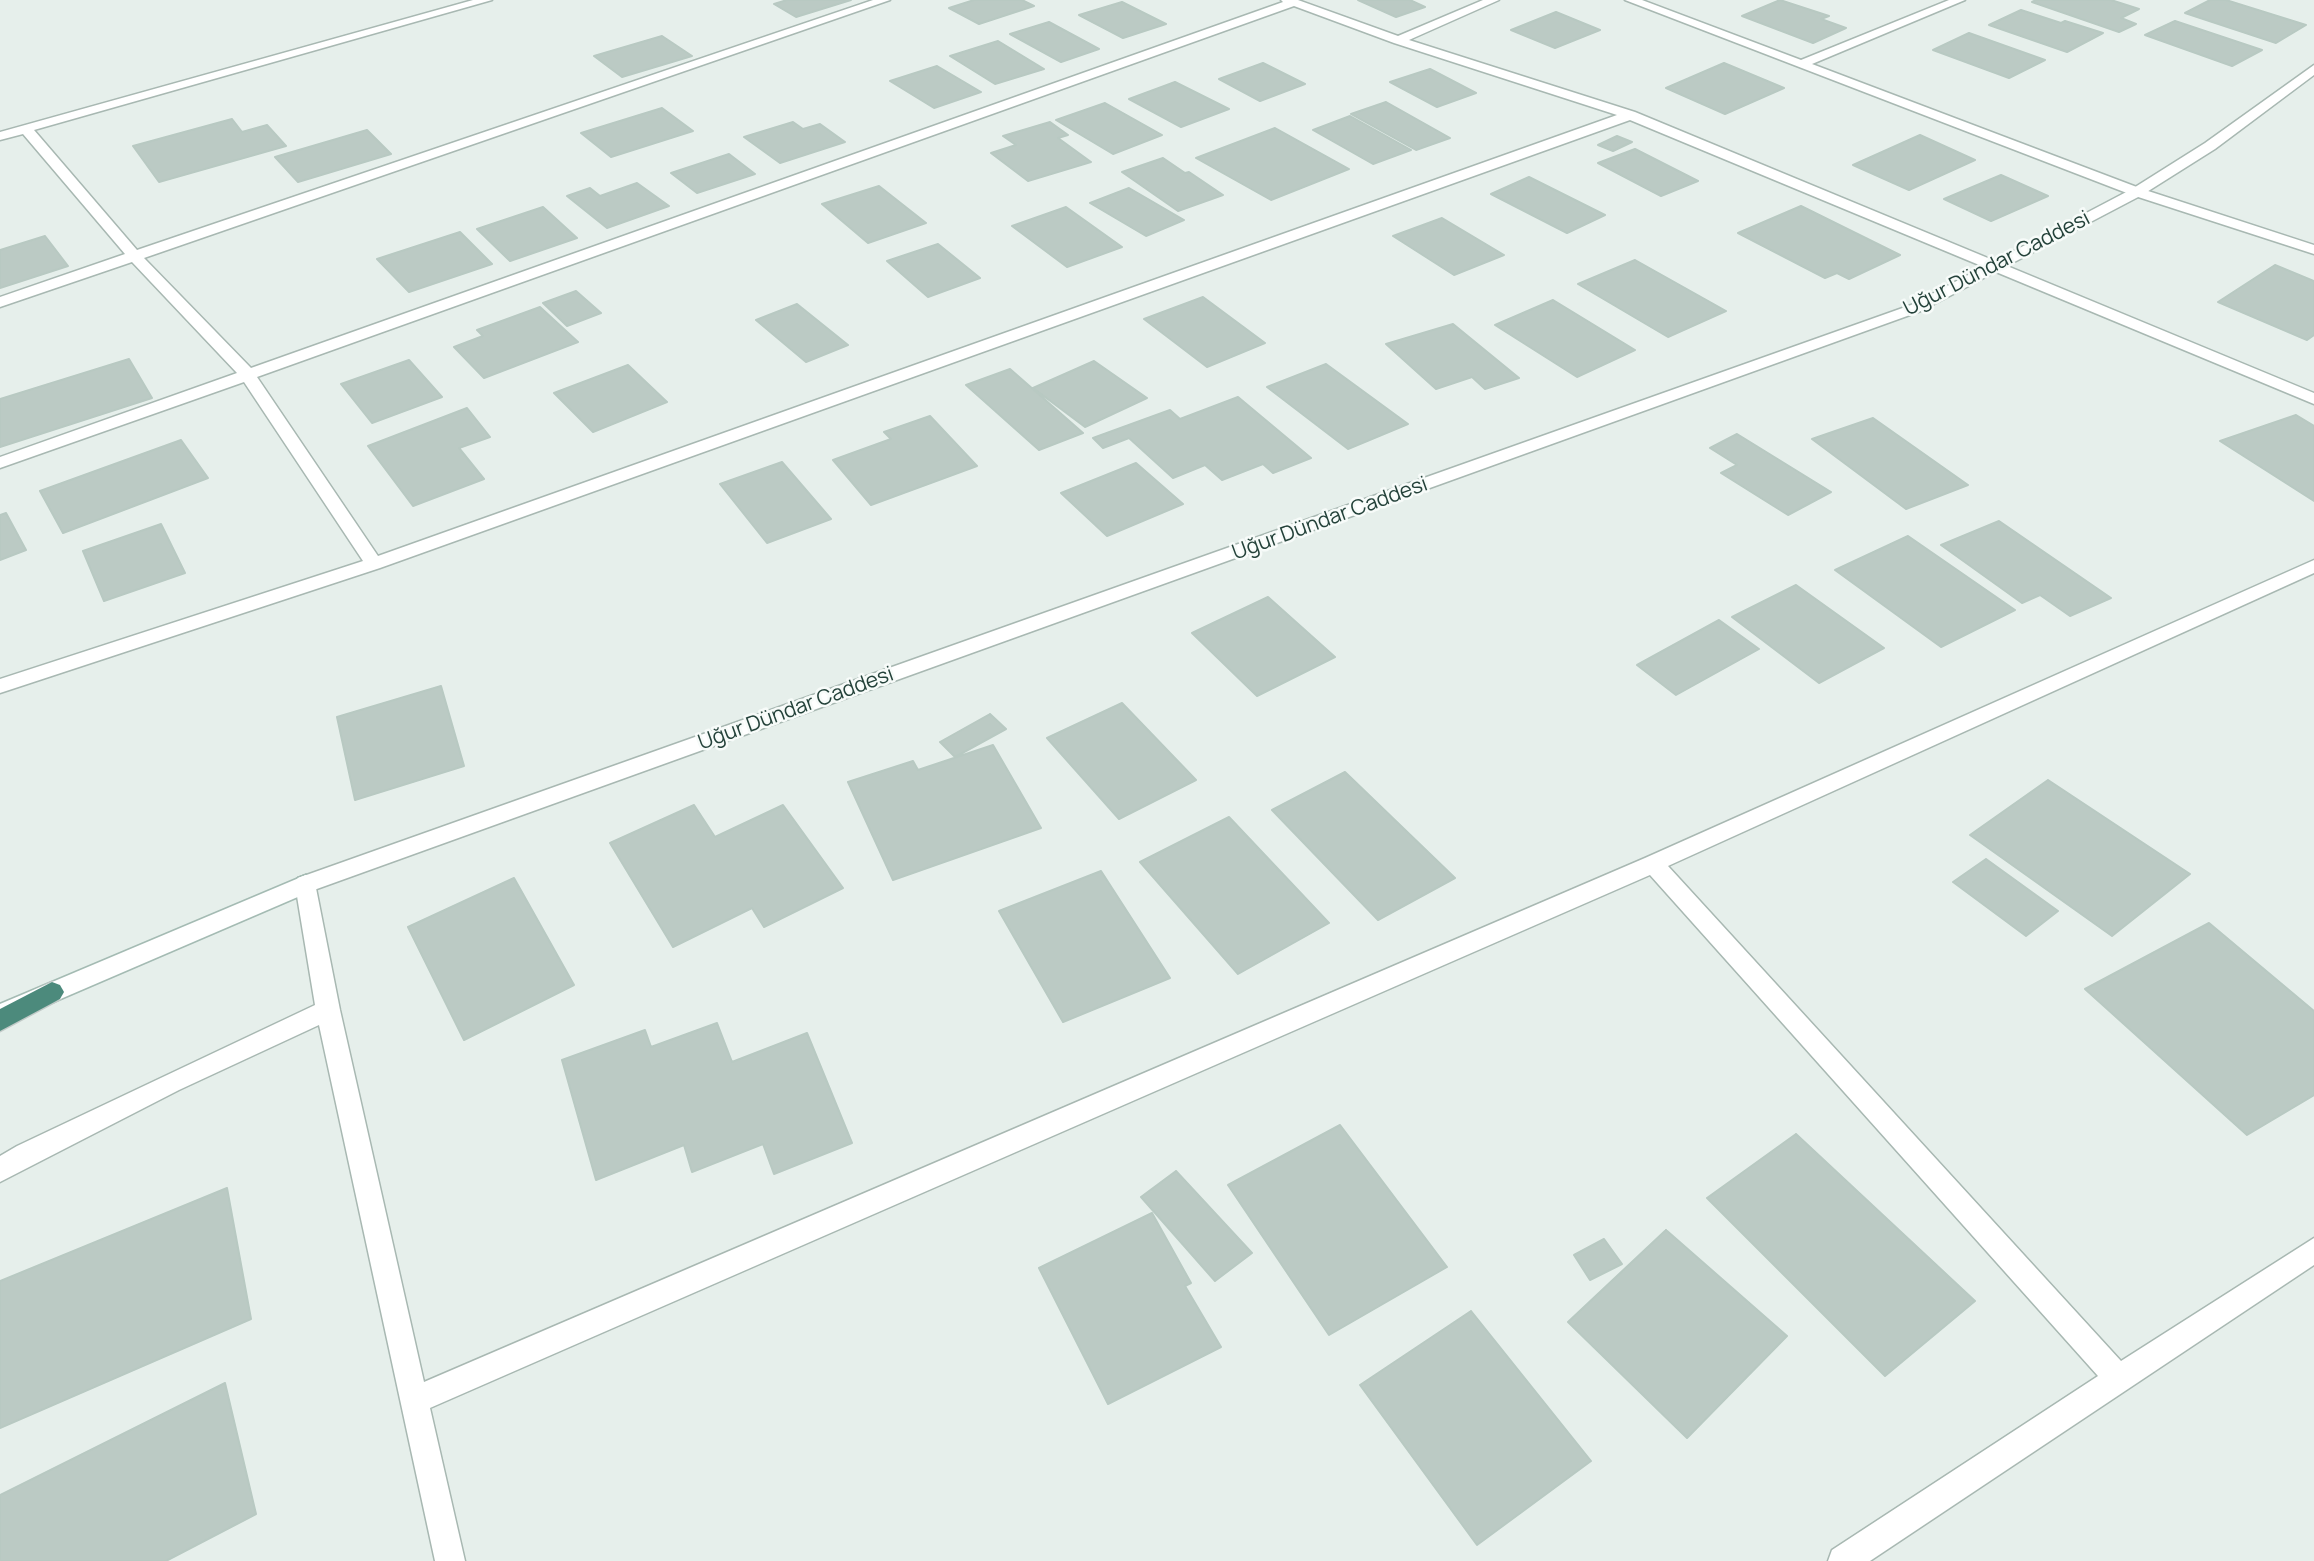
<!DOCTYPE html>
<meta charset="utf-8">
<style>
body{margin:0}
canvas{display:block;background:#e6efeb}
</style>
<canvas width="2314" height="1561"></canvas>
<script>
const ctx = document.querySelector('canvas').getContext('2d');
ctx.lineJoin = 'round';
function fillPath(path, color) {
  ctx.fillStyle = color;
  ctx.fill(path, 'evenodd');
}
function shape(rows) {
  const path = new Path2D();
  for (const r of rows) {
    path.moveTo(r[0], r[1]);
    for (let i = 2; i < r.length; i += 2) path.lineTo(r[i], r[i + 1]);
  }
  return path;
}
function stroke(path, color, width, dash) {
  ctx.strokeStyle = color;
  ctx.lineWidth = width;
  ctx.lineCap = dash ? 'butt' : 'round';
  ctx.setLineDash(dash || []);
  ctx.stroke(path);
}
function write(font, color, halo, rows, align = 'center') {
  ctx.font = font + ' Manrope,sans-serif';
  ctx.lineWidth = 5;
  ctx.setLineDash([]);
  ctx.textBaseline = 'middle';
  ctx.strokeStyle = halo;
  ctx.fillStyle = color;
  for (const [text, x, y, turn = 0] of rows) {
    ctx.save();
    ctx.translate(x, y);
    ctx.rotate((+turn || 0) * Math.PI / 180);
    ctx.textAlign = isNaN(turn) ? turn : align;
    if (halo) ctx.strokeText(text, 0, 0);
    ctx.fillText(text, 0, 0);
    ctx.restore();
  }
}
const building = shape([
 [787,0,851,0,796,17,774,4,787,0],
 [974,0,1022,0,1034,6,979,24,949,8,974,0],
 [1358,0,1410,0,1425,7,1396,17,1358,0],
 [1780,0,1829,16,1821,19,1846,28,1813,43,1742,16,1780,0],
 [2036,0,2111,0,2139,9,2121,18,2136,24,2119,32,2032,2,2036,0],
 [2210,0,2226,0,2306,25,2276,43,2185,13,2210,0],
 [1122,2,1166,24,1123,38,1079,15,1122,2],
 [2021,10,2061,23,2065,21,2103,33,2067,52,1989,25,2021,10],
 [1556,12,1600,30,1555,48,1511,30,1556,12],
 [2175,21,2262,50,2232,66,2145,35,2175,21],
 [1049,22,1099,49,1061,62,1010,34,1049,22],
 [1969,33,2045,60,2009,78,1933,50,1969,33],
 [662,36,692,56,622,77,594,56,662,36],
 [998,41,1044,69,995,84,950,56,998,41],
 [1263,63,1305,84,1260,101,1219,79,1263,63],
 [1724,63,1784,88,1725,114,1666,88,1724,63],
 [937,66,981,92,934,108,890,81,937,66],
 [1430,69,1476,93,1437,107,1390,82,1430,69],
 [1175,82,1229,109,1181,127,1129,99,1175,82],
 [1386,102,1450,138,1416,150,1351,114,1386,102],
 [1105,103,1162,135,1113,154,1056,120,1105,103],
 [662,108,693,131,611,157,581,133,662,108],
 [1350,116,1411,150,1373,164,1313,130,1350,116],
 [232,119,242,132,267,125,286,146,159,182,133,146,232,119],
 [793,122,803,129,820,124,845,142,780,163,744,137,793,122],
 [1050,122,1068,135,1058,138,1091,162,1028,181,991,153,1016,145,1003,136,1050,122],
 [1275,128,1349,169,1271,200,1196,158,1275,128],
 [367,130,391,154,298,182,275,157,367,130],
 [1920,135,1975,160,1909,190,1853,165,1920,135],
 [1617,136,1632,142,1613,151,1598,145,1617,136],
 [1635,149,1698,181,1661,196,1598,163,1635,149],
 [729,154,755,174,697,193,671,173,729,154],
 [1163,158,1185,173,1189,172,1223,195,1178,211,1122,172,1163,158],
 [2001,175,2048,196,1991,221,1944,199,2001,175],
 [1529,177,1605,215,1567,233,1491,194,1529,177],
 [637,183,669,206,607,228,567,196,590,188,600,196,637,183],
 [879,186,926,223,868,243,822,204,879,186],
 [1129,188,1184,220,1146,236,1090,203,1129,188],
 [1801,206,1900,255,1849,279,1837,273,1825,278,1738,233,1801,206],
 [543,207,577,238,510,261,477,229,543,207],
 [1066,207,1122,247,1067,267,1012,226,1066,207],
 [1442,218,1504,255,1454,275,1393,236,1442,218],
 [460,232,492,264,409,292,377,259,460,232],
 [45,236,68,266,0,288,0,250,45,236],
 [938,244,980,278,928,297,887,261,938,244],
 [1635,260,1726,311,1668,337,1578,284,1635,260],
 [2275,265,2314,281,2314,335,2307,340,2218,302,2275,265],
 [576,291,601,313,567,326,543,303,576,291],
 [1203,297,1265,343,1207,367,1144,319,1203,297],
 [1553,300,1635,350,1577,377,1495,325,1553,300],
 [797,304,848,345,806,362,756,320,797,304],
 [540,307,578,342,484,378,454,347,483,336,477,330,540,307],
 [1453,324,1519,378,1485,389,1472,377,1436,389,1386,344,1453,324],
 [129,359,152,398,0,447,0,399,129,359],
 [409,360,442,397,372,423,341,384,409,360],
 [1094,361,1147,398,1085,427,1033,388,1094,361],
 [1326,364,1408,424,1348,449,1267,387,1326,364],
 [628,365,667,402,593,432,554,393,628,365],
 [1010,369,1083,433,1039,450,966,385,1010,369],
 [1238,397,1311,458,1273,473,1263,464,1222,480,1205,465,1173,478,1129,438,1103,448,1093,438,1170,410,1180,419,1238,397],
 [467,408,490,437,459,448,484,479,413,506,368,446,467,408],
 [2296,415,2314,426,2314,501,2220,441,2296,415],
 [930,416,977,466,871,505,833,460,891,439,884,432,930,416],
 [1873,418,1968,485,1906,509,1812,439,1873,418],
 [1737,434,1831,492,1788,515,1721,473,1737,465,1710,448,1737,434],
 [181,440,208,478,63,533,40,491,181,440],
 [782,462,831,519,767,543,720,484,782,462],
 [1136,463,1183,504,1107,536,1061,493,1136,463],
 [6,513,26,550,0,560,0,515,6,513],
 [1999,521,2111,598,2070,616,2040,595,2022,603,1941,545,1999,521],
 [161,524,185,573,104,601,83,551,161,524],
 [1908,536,2015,610,1941,647,1835,570,1908,536],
 [1796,585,1884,648,1819,683,1732,617,1796,585],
 [1268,597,1335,657,1257,696,1192,633,1268,597],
 [1719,620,1759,649,1676,695,1637,665,1719,620],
 [441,686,464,766,355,800,337,717,441,686],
 [1122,703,1196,780,1119,819,1047,738,1122,703],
 [990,714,1006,729,955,757,940,742,990,714],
 [993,745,1041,828,893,880,848,782,913,761,918,770,993,745],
 [1345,772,1455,878,1378,920,1272,810,1345,772],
 [2048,780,2190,874,2112,936,1970,835,2048,780],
 [694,805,715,837,783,805,843,888,764,927,752,908,673,947,610,843,694,805],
 [1229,817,1329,923,1238,974,1140,862,1229,817],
 [1986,859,2058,911,2026,936,1953,882,1986,859],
 [1101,871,1170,978,1063,1022,999,911,1101,871],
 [514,878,574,985,464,1040,408,927,514,878],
 [2209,923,2314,1011,2314,1095,2247,1135,2085,989,2209,923],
 [717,1023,732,1062,807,1033,852,1143,774,1174,763,1144,692,1172,684,1145,596,1180,562,1060,645,1030,651,1047,717,1023],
 [1340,1125,1447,1267,1329,1335,1228,1185,1340,1125],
 [1796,1134,1975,1301,1885,1376,1707,1198,1796,1134],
 [1176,1171,1252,1253,1215,1281,1141,1197,1176,1171],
 [227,1188,251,1319,0,1428,0,1281,227,1188],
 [1152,1213,1191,1283,1185,1286,1221,1347,1108,1404,1039,1268,1152,1213],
 [1666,1230,1787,1336,1687,1438,1568,1322,1666,1230],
 [1604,1239,1622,1264,1590,1280,1574,1255,1604,1239],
 [1471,1311,1591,1461,1477,1545,1360,1385,1471,1311],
 [225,1383,256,1514,166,1561,0,1561,0,1495,225,1383]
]);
const minor = shape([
 [473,0,492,0,34,130,137,250,873,0,890,0,144,258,251,368,1283,2,1281,0,1298,0,1398,36,1483,0,1499,0,1409,40,1635,112,2314,393,2314,404,1630,120,380,568,0,693,0,679,363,561,244,382,0,468,0,457,237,373,132,262,0,307,0,297,125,254,23,134,0,140,0,132,473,0],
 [1294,6,1394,43,1617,115,378,556,257,377,1294,6],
 [1625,0,1642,0,1801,60,1949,0,1965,0,1812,64,2142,189,2314,245,2314,254,2132,195,1625,0],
 [2314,560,2314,573,1668,866,2121,1361,2314,1238,2314,1265,1870,1561,1828,1561,1832,1550,2098,1376,1650,875,430,1408,465,1561,435,1561,319,1025,179,1090,0,1182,0,1156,17,1146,315,1005,295,884,298,878,306,875,314,878,340,1010,424,1382,1645,858,2314,560]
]);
const tertiary = shape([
 [2314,65,2314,75,2215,149,2142,195,1921,311,314,890,306,893,298,890,295,884,298,878,1911,305,2132,189,2205,143,2314,65]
]);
const secondary = shape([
 [306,875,314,878,317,884,314,890,0,1025,0,1004,306,875]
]);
const trunk = shape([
 [52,982,60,985,64,992,60,999,0,1031,0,1009,52,982]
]);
const streetNames = [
 ["Uğur Dündar Caddesi",1997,264,-27],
 ["Uğur Dündar Caddesi",1330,519,-20],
 ["Uğur Dündar Caddesi",796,709,-20]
];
fillPath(building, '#bbcac4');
stroke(building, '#b8c9c2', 2);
stroke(minor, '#a8b8b2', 3);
stroke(tertiary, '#a8b8b2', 3);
stroke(secondary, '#a4bbb3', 3);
stroke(trunk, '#c2cac8', 3);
fillPath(minor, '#fff');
fillPath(tertiary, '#fff');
fillPath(secondary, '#fff');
fillPath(trunk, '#4c8a7c');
write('21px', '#24423a', '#f7fbf9', streetNames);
</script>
